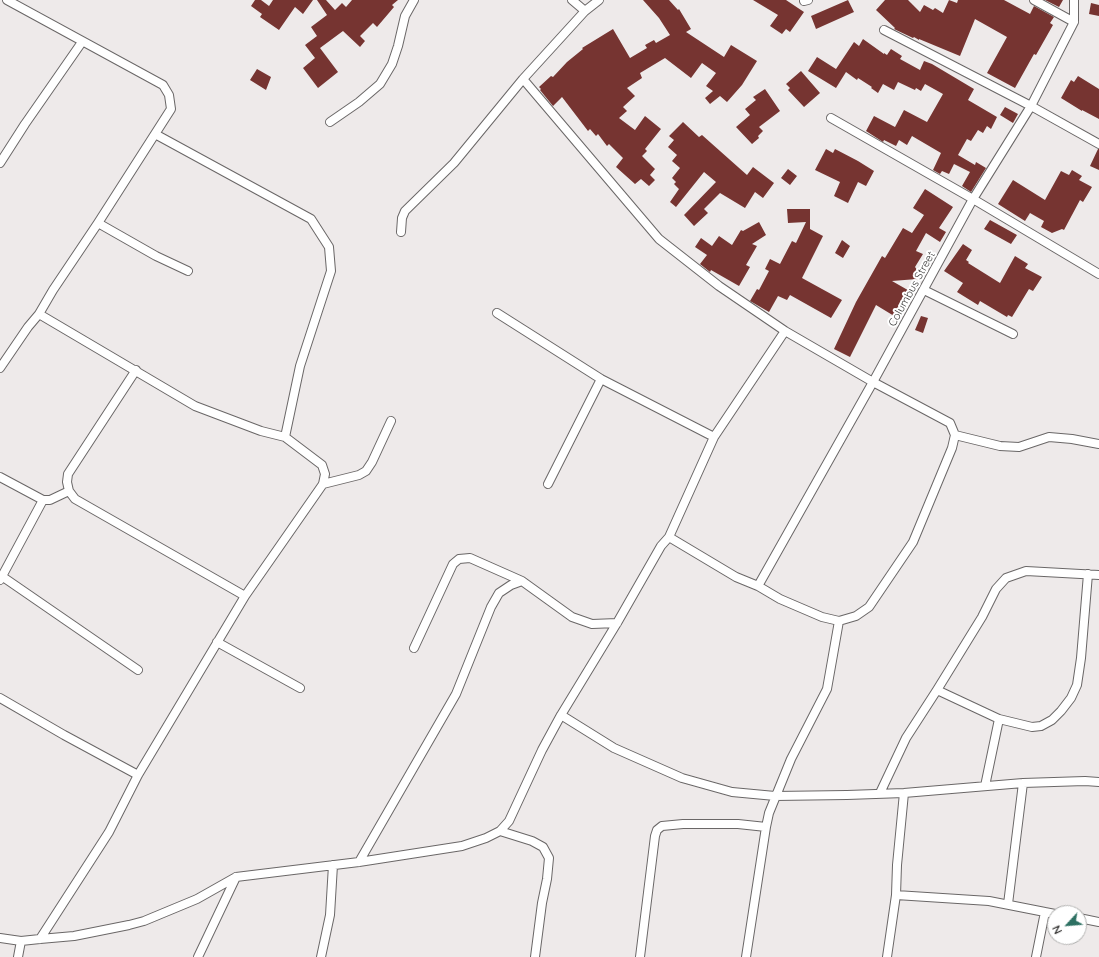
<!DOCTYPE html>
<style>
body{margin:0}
#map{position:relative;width:1099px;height:957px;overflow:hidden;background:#eeeaea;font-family:Quicksand,sans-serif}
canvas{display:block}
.north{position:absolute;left:1047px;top:905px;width:40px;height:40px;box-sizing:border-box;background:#fff;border:1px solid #b0b0af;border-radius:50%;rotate:244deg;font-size:11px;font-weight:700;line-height:16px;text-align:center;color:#3a3938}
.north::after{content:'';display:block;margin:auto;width:14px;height:18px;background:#2d7062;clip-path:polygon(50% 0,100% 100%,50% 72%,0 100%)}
</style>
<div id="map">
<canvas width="1099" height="957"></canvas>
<div class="north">N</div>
</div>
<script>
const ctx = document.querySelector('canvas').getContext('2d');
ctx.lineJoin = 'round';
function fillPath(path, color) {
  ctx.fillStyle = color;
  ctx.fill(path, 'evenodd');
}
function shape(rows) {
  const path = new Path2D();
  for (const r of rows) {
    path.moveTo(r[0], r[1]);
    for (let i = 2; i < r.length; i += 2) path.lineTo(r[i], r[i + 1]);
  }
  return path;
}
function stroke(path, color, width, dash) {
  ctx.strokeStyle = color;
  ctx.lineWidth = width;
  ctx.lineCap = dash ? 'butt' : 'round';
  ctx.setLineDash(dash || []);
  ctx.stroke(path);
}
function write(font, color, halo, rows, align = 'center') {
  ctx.font = font + ' Quicksand,sans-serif';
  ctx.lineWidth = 4;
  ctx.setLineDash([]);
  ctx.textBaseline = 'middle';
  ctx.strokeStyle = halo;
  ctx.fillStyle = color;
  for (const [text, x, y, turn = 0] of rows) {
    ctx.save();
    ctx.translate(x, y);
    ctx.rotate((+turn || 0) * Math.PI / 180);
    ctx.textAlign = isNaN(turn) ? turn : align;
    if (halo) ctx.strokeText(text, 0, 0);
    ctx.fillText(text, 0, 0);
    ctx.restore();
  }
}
const building = shape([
 [255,0,261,0,269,6,273,0,313,0,303,14,295,7,279,30,260,17,262,14,251,6],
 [317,0,326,0,335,10,342,3,346,7,352,0,398,0,392,5,394,7,377,27,373,23,360,36,365,41,360,47,343,31,320,48,338,72,318,88,303,68,315,58,305,45,317,36,311,27,327,15],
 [643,0,669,0,678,10,679,9,691,29,686,32,724,57,731,45,757,61,742,85,727,102,720,96,710,104,705,98,713,91,706,86,716,73,702,63,691,78,665,58,640,73,642,78,627,88,635,96,623,107,627,111,619,118,635,130,645,116,661,129,645,149,647,151,642,156,655,169,650,175,655,180,649,186,641,179,635,184,616,167,623,158,609,144,607,146,598,134,596,136,590,129,588,131,562,97,553,106,540,90,541,89,539,87,551,76,553,77,567,62,583,49,582,48,613,29,630,58,647,48,645,45,654,40,656,43,670,35,659,18],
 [753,0,786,0,804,12,790,32,786,29,782,34,770,26,778,15],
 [848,0,854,12,816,29,811,16],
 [885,0,908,0,920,12,924,5,933,10,935,8,943,13,949,0,957,3,958,0,1004,0,1030,14,1034,6,1054,17,1050,23,1053,25,1036,55,1034,54,1015,88,987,73,1007,37,975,19,960,56,919,39,919,40,914,37,913,38,894,29,895,28,876,10],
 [1045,0,1063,0,1059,7],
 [1091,3,1099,5,1099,16,1089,14],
 [863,39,884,54,884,53,887,55,891,49,902,56,900,59,920,70,924,61,932,64,974,89,968,100,997,117,991,129,987,126,983,133,978,130,971,141,967,139,958,155,975,165,976,162,986,168,971,192,962,186,970,172,954,164,949,174,942,171,940,174,933,170,941,153,912,136,907,145,899,140,896,146,884,140,883,142,866,131,874,116,895,127,904,110,927,122,943,94,925,84,921,91,916,88,915,90,898,82,894,90,883,84,878,93,871,88,872,87,858,78,857,80,846,72,836,88,808,71,817,57,836,69,854,42,859,46],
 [257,69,271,77,266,90,250,80],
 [801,71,820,93,804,107,788,90,790,88,786,84],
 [1078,76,1099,89,1099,119,1082,110,1082,111,1061,98,1071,80,1074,82],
 [765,89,780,111,759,127,763,131,758,136,759,138,752,144,736,127,750,115,745,109,756,100,753,97],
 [1005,107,1018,114,1013,123,1000,115],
 [683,122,699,137,702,135,747,175,753,167,774,183,763,198,755,192,745,208,720,193,704,209,708,213,694,226,684,215,716,182,704,172,676,207,670,202,679,189,674,184,676,182,672,178,680,168,672,161,677,155,668,147,674,140,669,136],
 [826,149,833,153,835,149,858,161,874,171,866,186,858,182,848,203,834,196,840,182,815,170],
 [1098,149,1099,149,1099,170,1090,166],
 [788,169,797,176,790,185,781,178],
 [1072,170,1082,176,1079,180,1092,187,1083,202,1080,200,1064,230,1062,229,1052,233,1041,227,1044,221,1030,213,1025,221,998,204,1013,180,1045,200,1061,171,1069,175],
 [925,189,953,207,939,228,946,232,940,242,926,233,916,251,923,254,915,267,920,274,919,277,917,279,892,281,913,293,899,319,876,305,850,357,834,349,856,302,882,256,885,258,903,228,912,233,924,215,913,208],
 [787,209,810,209,810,229,823,236,802,278,842,300,831,318,790,295,787,300,778,296,769,312,750,301,757,289,759,290,769,271,765,269,770,259,780,264,792,241,796,243,806,222,788,223],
 [990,220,1017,235,1011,244,984,229],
 [759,222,766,235,752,244,757,246,746,265,750,267,739,286,711,270,710,272,700,264,707,255,695,247,701,238,712,246,719,236,732,245,741,230,743,231],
 [842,240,850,246,843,258,835,253],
 [963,244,972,250,966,260,969,262,968,263,1000,283,1015,256,1028,264,1025,268,1042,277,1033,291,1029,289,1012,317,1008,315,1007,317,980,301,978,305,957,292,963,283,944,271],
 [921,316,928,318,923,333,915,330]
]);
const street = shape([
 [7,0,163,85,169,95,171,109,98,223,53,290,39,314,195,406,261,431,285,437,322,465,325,474,323,484,245,596,138,775,109,832,40,939],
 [572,0,585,11],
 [1034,0,1074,22],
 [804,1,808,0],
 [884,30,1031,106,1099,144],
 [523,79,659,239,719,286,785,331,873,382,950,423,955,435,952,448,913,542,869,607,856,616,839,621,822,617,780,599,758,586,736,577,669,537],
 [831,118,973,199,1099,274],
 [330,122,359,102,380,84,392,64,398,46,405,16,414,0],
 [155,134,311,219,329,247,331,271,300,366,285,437],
 [0,163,25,124,82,42],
 [98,223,156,256,188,271],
 [401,232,402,218,405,211,454,163,523,79,585,11,599,0],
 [924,290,1013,334],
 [497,313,601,379,714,437],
 [0,368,28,327,39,314],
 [136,370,68,474,67,482,69,491,75,499,245,596],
 [955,435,1000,446,1019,447,1049,437,1072,439,1099,444],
 [0,477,43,500,50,500,69,491],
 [323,484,359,475,366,471,372,462,391,421],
 [548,484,601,379],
 [3,577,138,670],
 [0,580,43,500],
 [758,586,873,382,973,199,1031,106,1074,22,1074,0],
 [217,642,300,688],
 [414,648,453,564,459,559,470,558,522,581,572,617,592,624,617,623],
 [937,690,999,719,1032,727,1041,726,1052,720,1061,711,1071,698,1077,685,1081,658,1088,574],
 [0,698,64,735,138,775],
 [561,715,614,748,682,778,732,792,775,796,847,795,904,793,1023,783,1085,781,1099,782],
 [985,786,999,719],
 [880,793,906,738,937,690,982,617,996,589,1006,578,1026,571,1099,575],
 [904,793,897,865,896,895,989,901,1055,914],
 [500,831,532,841,543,847,549,858,547,879,542,903,535,957],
 [359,862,456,694,491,607,499,593,511,585,522,581],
 [1008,904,1023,783],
 [1079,918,1099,922],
 [0,938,21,941,40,939,74,936,129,925,144,921,197,899,236,877,359,862,462,846,486,838,500,831,509,821,542,750,561,715,617,623,661,546,669,537,714,437,785,331],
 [18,957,21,941],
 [198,957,236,877],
 [321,957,330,915,333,865],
 [640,957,655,836,657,830,662,826,683,824,738,824,766,827,769,813,791,759,827,689,839,621],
 [746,957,766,827],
 [887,957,896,895],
 [1036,957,1045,912]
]);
const streetNames = [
 ["Columbus Street",912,289,-61]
];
fillPath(building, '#763431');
stroke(street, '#6a6767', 10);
stroke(street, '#fff', 8);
write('11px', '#3a3938', '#fff', streetNames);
</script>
